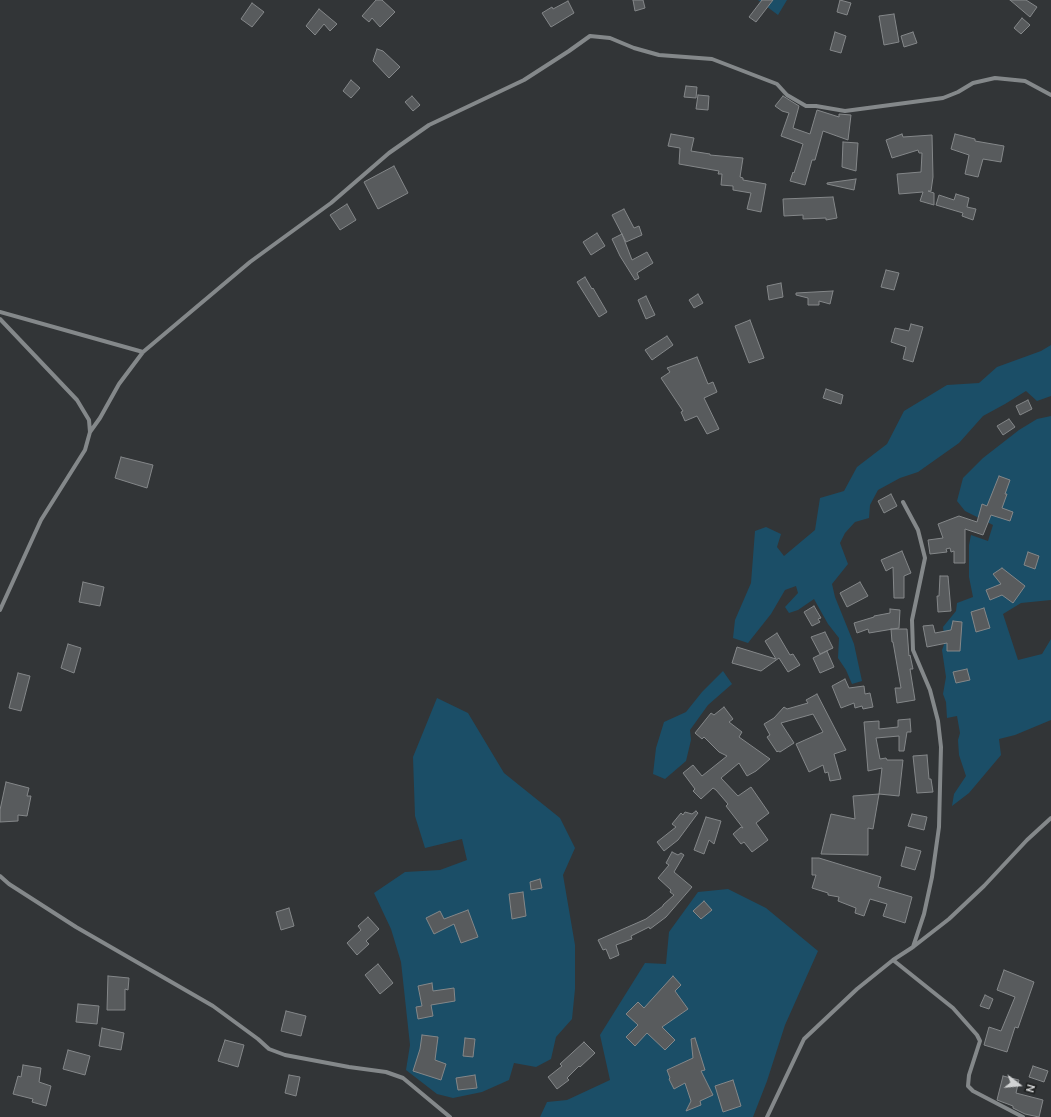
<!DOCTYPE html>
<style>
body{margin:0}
#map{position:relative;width:1051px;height:1117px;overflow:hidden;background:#323537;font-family:Ubuntu,sans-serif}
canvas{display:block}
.north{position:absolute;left:999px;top:1065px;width:40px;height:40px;-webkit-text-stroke:3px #1b1d1d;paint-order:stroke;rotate:106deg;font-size:11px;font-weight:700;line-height:16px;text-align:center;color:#d1d3d4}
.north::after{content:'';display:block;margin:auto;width:14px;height:18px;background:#d1d3d4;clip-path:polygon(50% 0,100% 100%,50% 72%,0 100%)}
</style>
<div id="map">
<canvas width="1051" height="1117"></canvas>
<div class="north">N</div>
</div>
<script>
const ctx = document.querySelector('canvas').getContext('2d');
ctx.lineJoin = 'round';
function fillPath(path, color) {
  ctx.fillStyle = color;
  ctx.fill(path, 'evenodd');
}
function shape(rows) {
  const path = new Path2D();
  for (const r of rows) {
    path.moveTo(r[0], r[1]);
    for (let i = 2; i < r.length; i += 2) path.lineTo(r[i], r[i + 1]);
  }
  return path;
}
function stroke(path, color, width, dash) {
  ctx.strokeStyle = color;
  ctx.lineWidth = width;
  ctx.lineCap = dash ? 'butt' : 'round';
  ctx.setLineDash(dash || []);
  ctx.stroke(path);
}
const green = shape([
 [758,0,787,0,778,15],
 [1051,345,1051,396,1037,401,1026,391,1005,404,983,416,959,443,918,472,900,478,878,490,870,505,869,518,855,522,845,533,840,543,848,564,832,584,835,597,854,644,862,681,852,684,846,670,838,658,839,638,828,624,814,599,798,610,789,613,785,607,798,593,796,586,785,590,771,614,748,643,733,638,735,620,751,583,755,531,766,527,781,534,777,547,784,556,815,530,820,498,844,491,857,467,887,444,904,411,947,385,979,383,997,367,1041,351],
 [1051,416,1051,600,1021,603,1003,614,1018,660,1042,654,1051,639,1051,720,1015,735,999,739,1001,755,969,793,952,806,954,794,966,776,959,755,958,740,960,733,957,716,947,718,946,702,943,694,946,677,942,650,945,642,943,627,956,611,957,603,973,597,969,577,969,545,971,535,988,541,993,525,965,511,957,501,963,478,983,458,1019,430,1037,419],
 [723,671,732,684,708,705,690,730,691,740,686,761,665,779,653,774,656,748,664,722,686,712,702,692],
 [437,698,468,713,504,773,560,818,575,848,563,875,575,945,575,989,572,1019,556,1037,551,1059,536,1067,514,1063,509,1080,482,1092,453,1098,437,1094,406,1070,410,1045,401,962,391,929,374,893,405,872,440,870,467,860,462,839,425,848,415,816,413,757],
 [728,889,766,908,818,951,785,1025,767,1081,753,1117,540,1117,547,1102,567,1100,610,1080,600,1035,645,963,666,964,669,932,698,892]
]);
const building = shape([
 [376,0,382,0,395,12,380,27,372,18,369,22,362,16,376,0],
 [633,0,643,0,645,8,635,11,633,0],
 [762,0,773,0,756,22,749,17,762,0],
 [840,0,851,3,847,15,837,12,840,0],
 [1010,0,1026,0,1037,7,1030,17,1010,0],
 [568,1,574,13,551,27,542,13,552,7,553,9,568,1],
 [252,3,264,12,252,27,241,19,252,3],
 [319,9,337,24,330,31,324,24,315,35,306,26,319,9],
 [894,14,899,42,884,45,879,16,894,14],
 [1022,18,1030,25,1021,34,1014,28,1022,18],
 [835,32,846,36,841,53,830,50,835,32],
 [913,32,917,43,904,47,901,36,913,32],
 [377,49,383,51,400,67,389,78,373,61,377,49],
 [351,80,360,88,351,98,343,91,351,80],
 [686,86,697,87,696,98,684,97,686,86],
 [698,95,709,96,708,110,696,109,698,95],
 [412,96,420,105,413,111,405,102,412,96],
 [783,96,799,106,793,128,810,134,817,110,839,117,839,114,851,115,848,140,823,131,815,160,812,160,805,185,790,181,793,172,794,173,803,144,781,136,789,113,782,111,775,106,783,96],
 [671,134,694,138,691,151,710,154,710,155,743,158,740,177,743,178,743,180,766,184,761,212,747,209,751,193,733,190,733,186,721,185,722,174,718,174,719,171,679,164,680,148,668,146,671,134],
 [902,134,903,137,932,135,933,177,931,191,928,191,934,193,934,205,920,201,923,192,899,194,897,174,921,172,922,153,919,153,918,150,892,158,886,140,902,134],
 [955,134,975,139,975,141,1004,146,1001,162,983,159,978,177,965,174,969,155,951,149,955,134],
 [843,142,858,143,856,171,842,167,843,142],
 [394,166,408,193,378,209,364,182,394,166],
 [856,179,854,190,827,184,827,183,856,179],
 [956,194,969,198,967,207,976,209,973,220,962,216,963,213,936,205,939,195,954,200,956,194],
 [833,197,837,218,826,220,826,218,803,219,803,215,784,216,783,199,833,197],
 [347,204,356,220,340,230,330,215,347,204],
 [624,209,634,228,639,226,642,235,626,242,612,215,624,209],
 [597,233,605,246,591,255,583,242,597,233],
 [622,234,632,260,647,252,653,263,637,273,639,278,635,280,620,256,612,239,622,234],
 [886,270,899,273,894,290,881,287,886,270],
 [585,277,592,289,593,288,607,312,599,317,577,282,585,277],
 [781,283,783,297,769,300,767,286,781,283],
 [833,291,830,304,819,301,819,305,808,305,808,298,796,295,796,293,833,291],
 [698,294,703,303,694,308,689,300,698,294],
 [646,296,655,315,646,319,638,300,646,296],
 [750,320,764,358,749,363,735,326,750,320],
 [911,324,923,327,913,362,903,359,906,347,891,342,895,328,909,331,911,324],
 [667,336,673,345,652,360,645,350,667,336],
 [697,357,708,384,713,382,717,392,704,398,719,429,707,434,697,416,685,421,681,412,683,411,661,378,670,372,667,368,697,357],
 [826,389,843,395,841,404,823,398,826,389],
 [1028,400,1032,409,1020,415,1016,406,1028,400],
 [1009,419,1015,427,1003,435,997,426,1009,419],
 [121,457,153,465,147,488,115,478,121,457],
 [999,476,1010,480,1005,494,1007,494,1002,508,1013,512,1010,521,991,515,983,535,965,529,965,563,954,563,954,551,951,552,950,548,946,549,947,552,930,554,928,540,943,538,938,524,959,516,977,522,982,504,987,506,999,476],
 [891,494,897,506,884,513,878,501,891,494],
 [902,551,911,573,904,576,904,598,894,598,893,567,886,571,881,560,902,551],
 [1028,552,1039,556,1035,569,1024,565,1028,552],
 [1002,568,1025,586,1013,603,1002,595,990,600,986,590,1001,584,993,574,1002,568],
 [940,576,948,576,951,611,938,612,937,596,939,596,940,576],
 [83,582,104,587,100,606,79,602,83,582],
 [860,582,868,596,847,607,840,593,860,582],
 [814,606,821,618,818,619,820,622,812,626,804,612,814,606],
 [984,608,990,628,976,632,971,612,984,608],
 [890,609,900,610,899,628,869,633,868,629,857,633,854,623,874,617,874,616,890,613,890,609],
 [953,621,962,622,960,651,947,651,947,643,927,647,923,626,933,625,935,633,951,630,953,621],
 [891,629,907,629,909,656,910,655,913,669,910,669,915,700,897,703,895,688,901,688,893,642,892,642,891,629],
 [825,632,833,648,820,654,811,637,825,632],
 [777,633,790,655,793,654,800,665,788,672,779,658,761,671,732,663,737,647,776,659,765,641,777,633],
 [68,644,81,648,74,673,61,668,68,644],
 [827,651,834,667,820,673,813,658,827,651],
 [967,669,970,680,956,683,953,672,967,669],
 [18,673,30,676,21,711,9,708,18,673],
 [845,679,849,688,864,686,865,694,870,693,873,707,863,709,862,706,855,708,854,703,841,708,832,686,845,679],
 [817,694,846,750,834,754,841,779,830,781,828,772,825,773,823,765,809,772,796,744,823,732,813,714,781,723,794,743,780,752,778,751,777,752,767,737,770,735,764,724,774,718,784,707,787,709,808,703,806,700,817,694],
 [724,707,733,719,729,722,742,732,739,737,770,759,756,771,747,776,739,763,721,778,738,796,751,787,769,813,756,823,768,840,752,852,744,842,741,844,733,834,741,827,743,828,726,806,728,804,716,790,713,788,701,799,693,791,695,789,683,773,693,765,702,776,727,756,719,752,704,737,702,739,695,733,711,713,714,715,724,707],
 [910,719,911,732,907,732,904,751,899,751,899,736,876,738,880,759,886,758,887,760,903,760,899,796,879,794,882,768,868,771,864,722,879,721,879,729,898,727,898,720,910,719],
 [927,755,929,779,931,779,933,792,917,793,913,756,927,755],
 [6,782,29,788,27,796,31,796,27,816,18,815,18,821,0,822,0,810,6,782],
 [879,794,873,829,868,828,868,855,821,854,831,814,855,819,853,796,879,794],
 [696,811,698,813,678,840,664,851,657,842,676,827,672,824,681,813,683,815,685,812,692,814,696,811],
 [912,814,927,817,924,830,908,826,912,814],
 [706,817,721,821,714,844,709,840,704,854,694,850,706,817],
 [906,847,921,851,915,870,901,866,906,847],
 [672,852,678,855,681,853,684,855,674,872,692,887,666,917,650,929,649,927,631,936,632,939,616,945,619,955,610,959,606,949,603,950,598,940,646,919,663,906,663,905,674,895,670,892,671,890,658,878,669,865,666,863,672,852],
 [812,858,819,858,881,877,878,887,912,897,905,923,883,916,887,904,870,899,864,916,855,913,856,908,838,901,839,897,828,895,828,893,812,888,816,875,812,875,812,858],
 [540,879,542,888,531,890,530,882,540,879],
 [523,892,526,916,512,919,509,894,523,892],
 [704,901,712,910,701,919,693,911,704,901],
 [289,908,294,926,281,930,276,912,289,908],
 [468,910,478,937,461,943,454,924,434,934,426,918,440,911,444,919,468,910],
 [368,917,379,929,366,941,369,944,357,955,347,943,361,930,358,926,368,917],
 [378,964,393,983,380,994,365,975,378,964],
 [1004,970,1034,982,1018,1028,1015,1027,1007,1052,984,1045,989,1027,1001,1031,1015,997,997,990,1004,970],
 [108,976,129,978,128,990,125,989,125,1010,107,1010,108,976],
 [673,976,681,985,675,991,688,1009,662,1027,675,1040,665,1050,647,1033,635,1046,626,1037,638,1025,626,1014,638,1002,644,1008,673,976],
 [432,983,433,991,454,988,455,1001,431,1005,433,1016,418,1019,416,1007,422,1006,418,986,432,983],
 [985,995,993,999,989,1009,980,1006,985,995],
 [78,1004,99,1006,97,1024,76,1022,78,1004],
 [286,1011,306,1016,301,1036,281,1031,286,1011],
 [102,1028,124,1033,121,1050,99,1046,102,1028],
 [422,1035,438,1037,435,1060,446,1064,441,1080,413,1071,420,1049,422,1035],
 [465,1038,475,1039,473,1057,463,1056,465,1038],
 [695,1038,705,1070,701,1071,713,1095,700,1101,701,1105,686,1111,691,1101,685,1083,674,1089,669,1079,670,1078,667,1070,693,1058,691,1039,695,1038],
 [225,1040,244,1045,238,1067,218,1061,225,1040],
 [584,1042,595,1053,580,1067,579,1066,567,1078,569,1080,557,1089,548,1077,562,1066,560,1064,584,1042],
 [68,1050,90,1056,85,1075,63,1069,68,1050],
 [23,1065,41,1068,39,1082,51,1086,46,1106,32,1102,33,1099,13,1094,18,1076,21,1077,23,1065],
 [1033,1066,1048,1071,1044,1082,1029,1077,1033,1066],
 [289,1075,300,1077,296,1096,285,1093,289,1075],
 [475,1075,477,1088,458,1090,456,1078,475,1075],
 [1003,1076,1019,1080,1016,1093,1043,1100,1039,1117,1025,1114,1013,1108,1013,1106,997,1100,1003,1076],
 [733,1080,741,1106,723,1112,715,1086,733,1080]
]);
const street = shape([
 [0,312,143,352],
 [0,319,77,400,89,420,90,432,85,450,41,520,0,610],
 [90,432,100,418,119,384,143,352,250,262,331,203,389,153,429,125,524,80,569,51,590,36,610,38,634,48,659,55,712,59,777,84,787,95,806,106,816,106,845,111,943,98,958,92,973,83,995,78,1025,81,1051,95],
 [903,502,918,530,925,558,912,620,913,650,930,690,938,721,941,747,939,827,932,877,924,914,913,947],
 [0,876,9,884,76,927,213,1006,258,1039,269,1049,285,1055,349,1067,386,1072,403,1078,450,1117],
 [893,960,953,1008,977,1035,980,1041,969,1075,968,1086,973,1091,1023,1117],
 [767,1117,804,1039,857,989,893,960,913,947,949,919,984,886,1027,840,1051,818]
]);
fillPath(green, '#1b4e67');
fillPath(building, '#585b5d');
stroke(building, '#848789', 1);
stroke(street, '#84888a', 4);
</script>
